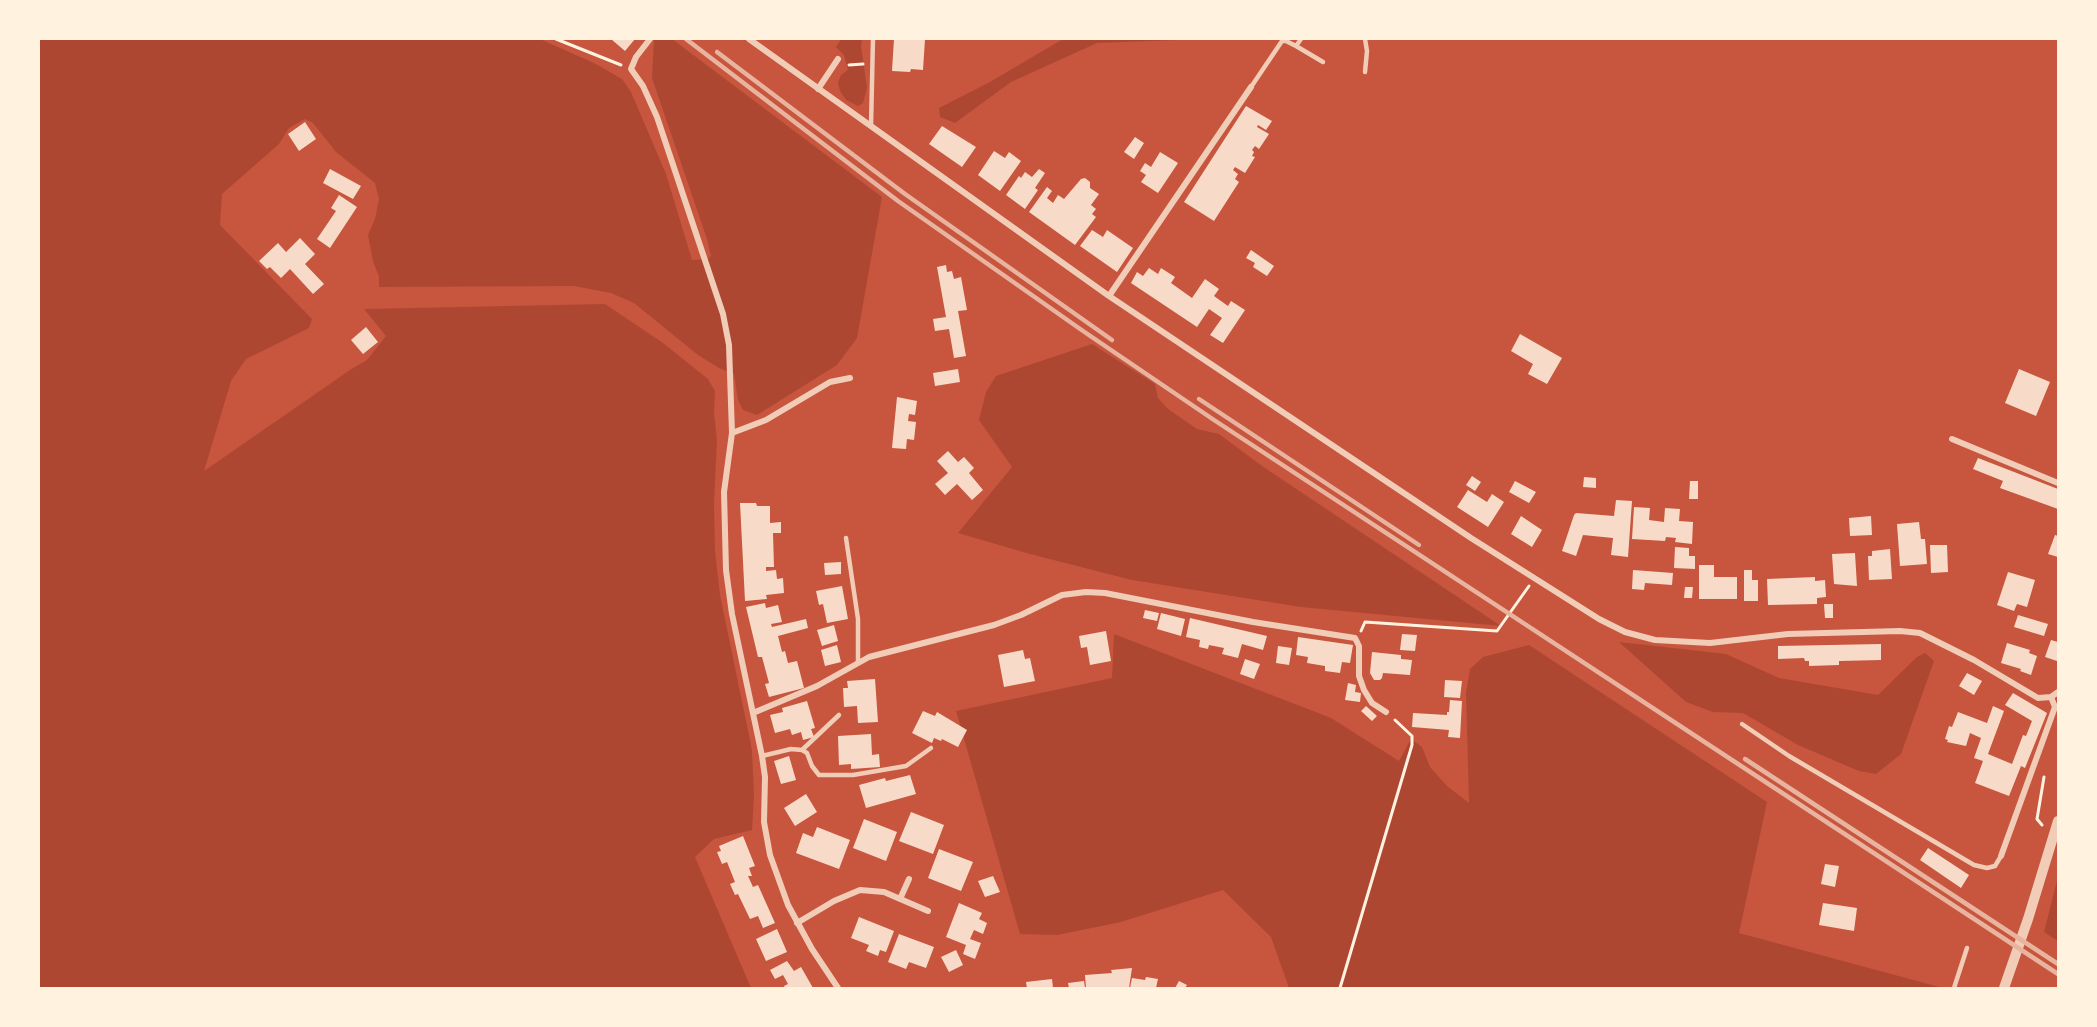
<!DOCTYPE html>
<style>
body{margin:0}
#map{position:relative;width:2097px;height:1027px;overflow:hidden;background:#c8553d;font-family:"Zilla Slab",serif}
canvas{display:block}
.frame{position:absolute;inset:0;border:40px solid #fff3e0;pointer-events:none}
</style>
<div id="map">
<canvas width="2097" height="1027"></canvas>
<div class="frame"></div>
</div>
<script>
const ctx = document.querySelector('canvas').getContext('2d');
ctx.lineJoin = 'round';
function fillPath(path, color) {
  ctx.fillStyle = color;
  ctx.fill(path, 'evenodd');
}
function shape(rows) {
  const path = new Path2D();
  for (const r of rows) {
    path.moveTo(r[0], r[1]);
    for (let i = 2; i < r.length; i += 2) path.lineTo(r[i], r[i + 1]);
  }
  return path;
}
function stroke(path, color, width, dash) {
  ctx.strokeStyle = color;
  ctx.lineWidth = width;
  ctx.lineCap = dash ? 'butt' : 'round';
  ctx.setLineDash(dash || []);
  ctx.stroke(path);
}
const green = shape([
 [39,39,540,39,596,64,622,79,631,92,666,174,692,260,708,259,711,256,707,239,652,78,654,39,672,39,882,197,857,338,837,365,757,415,743,410,738,400,734,374,719,368,698,355,634,303,611,293,574,286,379,287,379,277,373,261,368,235,375,219,379,199,375,183,336,152,313,123,305,119,289,128,279,144,222,194,220,225,312,319,309,328,246,359,231,381,204,471,350,370,367,360,386,336,364,309,605,304,663,343,708,379,715,391,714,413,717,440,714,504,715,551,720,595,752,750,754,797,752,830,714,839,695,857,751,988,39,988],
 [841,39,862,39,861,46,867,88,863,103,858,106,846,100,840,91,838,83,841,75,848,70,844,55,836,47],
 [1063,39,1203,39,1097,43,1011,82,955,123,940,117,939,108,990,82],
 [1092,344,1155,384,1158,398,1168,409,1197,429,1219,434,1262,466,1501,626,1301,607,1132,580,1030,554,958,533,1012,467,979,420,986,392,996,376],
 [1114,634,1331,718,1399,761,1411,739,1422,747,1430,767,1447,786,1469,803,1466,693,1470,669,1483,657,1529,645,1767,802,1739,933,1943,988,1289,988,1271,937,1223,890,1121,922,1057,935,1020,934,956,711,1112,678],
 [1619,642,1726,654,1779,678,1878,695,1917,657,1925,653,1934,661,1901,754,1876,774,1859,771,1798,745,1743,713,1713,712,1686,702],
 [2058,877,2058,941,2044,932]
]);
const building = shape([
 [611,39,635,39,625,51],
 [894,39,925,39,923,70,911,69,910,72,892,71],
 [1246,106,1272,121,1266,130,1258,125,1257,127,1269,134,1259,149,1255,146,1252,150,1254,152,1252,156,1255,157,1245,173,1235,167,1233,170,1238,174,1235,179,1239,182,1214,221,1184,202],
 [305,122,316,139,299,151,288,134],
 [942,126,976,147,962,167,929,144],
 [1135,137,1144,143,1134,159,1124,152],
 [994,151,1005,158,1009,152,1021,161,1000,191,978,175],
 [1160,152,1178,163,1158,193,1141,182,1146,175,1140,171,1145,163,1151,167],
 [330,169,361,186,353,199,323,183],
 [1039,169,1045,173,1035,188,1038,190,1025,209,1006,195,1019,176,1021,178,1025,172,1032,177],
 [1085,178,1090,182,1090,188,1099,194,1091,205,1096,209,1092,214,1096,217,1075,245,1029,212,1047,187,1052,191,1047,198,1053,203,1058,195,1064,199,1081,179],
 [339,195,357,207,330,248,317,239,336,211,331,208],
 [1092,230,1103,237,1107,230,1133,248,1117,272,1080,246],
 [300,238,315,254,305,264,324,284,313,294,290,269,281,278,270,267,267,269,259,261,278,243,286,252],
 [1251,250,1274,266,1267,276,1253,267,1255,263,1246,258],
 [946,265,947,272,952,271,954,279,961,277,967,310,958,311,966,356,954,358,949,329,935,331,933,319,946,317,937,267],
 [1149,268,1158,274,1161,268,1175,277,1171,283,1192,298,1205,279,1219,289,1214,296,1228,306,1231,301,1245,310,1223,343,1210,335,1222,318,1209,309,1197,327,1131,283,1137,272,1143,276],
 [366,327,378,342,363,354,351,340],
 [1520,334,1562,358,1547,384,1528,374,1533,364,1511,351],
 [958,369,960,382,935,386,933,373],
 [2019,369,2050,382,2036,416,2005,403],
 [897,397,917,401,915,415,909,414,908,421,916,422,914,440,907,439,906,449,892,448],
 [948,451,958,462,964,457,974,468,969,473,983,490,972,500,957,484,945,495,935,484,948,473,937,461],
 [1978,458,2058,489,2058,509,2000,488,2003,481,1973,469],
 [1472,476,1481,482,1475,491,1466,485],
 [1584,477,1596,478,1596,488,1583,487],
 [1515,481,1536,492,1529,503,1509,492],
 [1690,481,1698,481,1698,499,1689,499],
 [1468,490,1487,502,1492,494,1504,502,1488,527,1457,507],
 [1616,500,1632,501,1628,557,1611,555,1613,538,1583,535,1576,556,1562,551,1574,515,1576,513,1614,516],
 [740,503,756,503,757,506,770,506,770,523,781,522,781,533,773,533,774,567,766,567,766,571,776,570,777,579,783,578,784,593,766,595,767,599,745,601],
 [1634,507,1650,508,1649,520,1664,522,1665,508,1680,509,1679,521,1693,522,1692,544,1675,542,1676,538,1666,537,1665,541,1632,539],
 [1521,516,1542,530,1532,547,1511,534],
 [1871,516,1872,535,1850,536,1849,518],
 [1919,522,1921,539,1925,539,1927,564,1900,566,1897,524],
 [2055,535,2058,536,2058,557,2048,554],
 [1930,545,1947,545,1948,572,1931,573],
 [1675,547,1689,548,1689,556,1695,556,1695,569,1674,568],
 [1890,549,1892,579,1869,580,1868,556,1872,556,1872,551],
 [1855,553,1857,586,1834,584,1832,554],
 [841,562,841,574,825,575,824,563],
 [1699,565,1714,565,1714,577,1737,577,1737,599,1699,599],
 [1633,570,1673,573,1672,585,1645,583,1644,590,1632,589],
 [1744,570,1752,570,1752,580,1758,580,1758,601,1744,601],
 [2008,572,2035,580,2027,607,2017,604,2014,611,1997,605],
 [1815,577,1815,581,1825,580,1826,597,1817,598,1817,604,1768,605,1767,579],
 [842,586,848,619,827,623,823,604,819,605,816,591],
 [1685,587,1693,587,1692,598,1684,598],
 [765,603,766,608,778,605,782,622,771,624,772,627,806,619,808,628,778,636,782,652,785,651,788,663,797,661,804,688,769,697,765,684,769,683,762,657,758,657,746,607],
 [1824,604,1833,604,1833,618,1825,618],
 [1145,610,1159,613,1157,621,1143,618],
 [1161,613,1185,619,1181,636,1157,629],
 [2018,615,2048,624,2044,636,2014,627],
 [1190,618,1267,636,1263,650,1242,644,1238,658,1222,654,1224,648,1209,645,1208,649,1199,647,1200,640,1186,637],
 [834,625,838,641,822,646,817,630],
 [1106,631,1111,661,1090,665,1087,647,1081,648,1079,636],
 [1402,634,1417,635,1415,651,1400,650],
 [1298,637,1353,645,1350,663,1342,662,1340,673,1325,671,1325,666,1307,663,1308,657,1296,655],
 [2051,640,2058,642,2057,661,2045,657],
 [2007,643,2030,650,2029,653,2037,656,2031,675,2020,671,2021,669,2001,663],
 [1881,644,1881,660,1839,661,1839,665,1809,666,1809,661,1805,661,1804,658,1778,659,1778,646],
 [837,645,841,662,825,666,821,650],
 [1278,646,1292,648,1289,665,1276,663],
 [1023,650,1025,659,1030,658,1035,681,1004,687,998,655],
 [1372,652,1401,655,1401,659,1412,660,1410,675,1383,673,1382,678,1380,680,1374,680,1370,673],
 [1245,659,1260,664,1254,679,1240,674],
 [1967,673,1982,681,1974,695,1959,686],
 [875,679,878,722,858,723,857,706,844,707,843,688,848,688,847,681],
 [1445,680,1462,681,1460,698,1444,697],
 [1348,683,1356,685,1355,692,1361,693,1360,702,1345,700],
 [2013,693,2047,713,2025,768,2021,766,2009,796,1975,783,1983,761,1974,758,1981,738,1970,733,1966,746,1947,742,1948,740,1945,739,1949,726,1952,727,1958,712,1987,723,1993,706,2004,711,1988,754,2012,764,2023,735,2026,736,2032,721,2005,705],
 [1450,700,1462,701,1460,738,1448,737,1449,730,1412,727,1413,713,1447,715,1447,712,1449,712],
 [807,701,815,728,811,729,814,737,803,740,801,732,792,735,790,729,775,733,770,715,783,712,782,708],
 [1366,706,1377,716,1372,721,1361,711],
 [923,711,935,716,937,712,967,730,958,747,942,739,941,741,934,738,932,743,912,733],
 [871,734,872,755,879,754,880,767,851,769,851,764,839,765,838,736],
 [789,756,796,780,781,784,774,761],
 [910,775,916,794,866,808,859,785,885,778,886,781],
 [806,794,817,812,795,826,784,808],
 [911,812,944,825,933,854,899,841],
 [864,819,897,832,886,861,853,848],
 [817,827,850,840,839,869,796,853,803,833,813,837],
 [743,836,755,866,749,868,752,876,748,876,753,887,758,885,775,923,763,928,758,916,750,919,738,894,735,895,730,884,735,882,727,862,722,864,717,852,721,851,719,846],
 [1928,848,1969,875,1961,888,1920,860],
 [939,849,973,862,961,891,928,878],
 [1825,864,1839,866,1835,887,1821,884],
 [993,876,1000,892,985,897,978,881],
 [959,903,982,913,979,919,987,923,983,934,974,930,970,939,981,943,975,959,963,954,966,945,946,937],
 [1823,903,1857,908,1854,931,1819,925],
 [859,917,894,931,886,952,880,950,878,956,866,951,869,945,851,938],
 [777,929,787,952,766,961,756,939],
 [899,934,934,947,926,968,909,962,906,969,888,962],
 [956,950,963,965,949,972,941,957],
 [787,961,794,971,801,967,813,988,785,988,784,986,788,984,783,975,775,979,770,970],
 [1132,968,1129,988,1086,988,1085,975,1112,973,1111,970],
 [1146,977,1158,979,1156,988,1130,988,1132,978,1145,980],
 [1052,979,1053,988,1027,988,1026,982],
 [1084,981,1085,988,1069,988,1068,983],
 [1179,981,1187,985,1185,988,1175,988]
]);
const path = shape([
 [556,39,621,65],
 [849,65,863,64],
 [1361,631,1365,622,1497,631,1529,586],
 [2042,825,2037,819,2044,777],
 [1340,988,1412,745,1412,736,1395,720]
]);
const service = shape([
 [1365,39,1367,51,1365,72],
 [1296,46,1323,62],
 [1251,87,1282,41,1286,41,1296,46,1301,39],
 [871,126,873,39],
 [846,538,858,619,858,663],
 [1742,724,1789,756,1974,865,1987,868,1995,866,2001,856],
 [802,750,839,715],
 [762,756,791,749,802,750,807,753,812,766,819,775,853,775,906,766,931,748],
 [1954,988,1967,948]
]);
const minor = shape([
 [650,39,636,57,631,69,643,86,657,117,723,314,729,345,732,433,724,492,726,570,732,614,762,756,765,777,764,822,770,855,788,905,812,949,838,988],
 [749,39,1109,296,1471,538,1599,619,1625,632,1655,640,1710,643,1788,634,1900,631,1920,633,1974,660,2038,698,2051,697,2058,692],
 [818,89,838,59],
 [1109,296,1251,87],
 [732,433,766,420,830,382,850,378],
 [1952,439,2058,483],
 [753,713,817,686,869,657,994,625,1021,615,1062,595,1086,592,1105,593,1253,622,1355,638,1359,646,1359,676,1364,690,1372,703,1386,712],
 [2001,856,2055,707,2051,697],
 [900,899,909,879],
 [797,923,834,901,860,890,884,892,928,911]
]);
const tertiary = shape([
 [2004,988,2028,919,2058,821]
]);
const rail = shape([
 [686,39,898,201,1083,331,1214,420,2058,974],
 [717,52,905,194,1112,340],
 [1199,399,1419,545],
 [1745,759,2058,964]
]);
fillPath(green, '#ae4732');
fillPath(building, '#f7dbc8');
stroke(path, '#fff3e0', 3);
stroke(service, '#f1ccb7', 4.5);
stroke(minor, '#f1ccb7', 6);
stroke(tertiary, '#f1ccb7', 10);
stroke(rail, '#e9b49f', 4.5);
</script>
